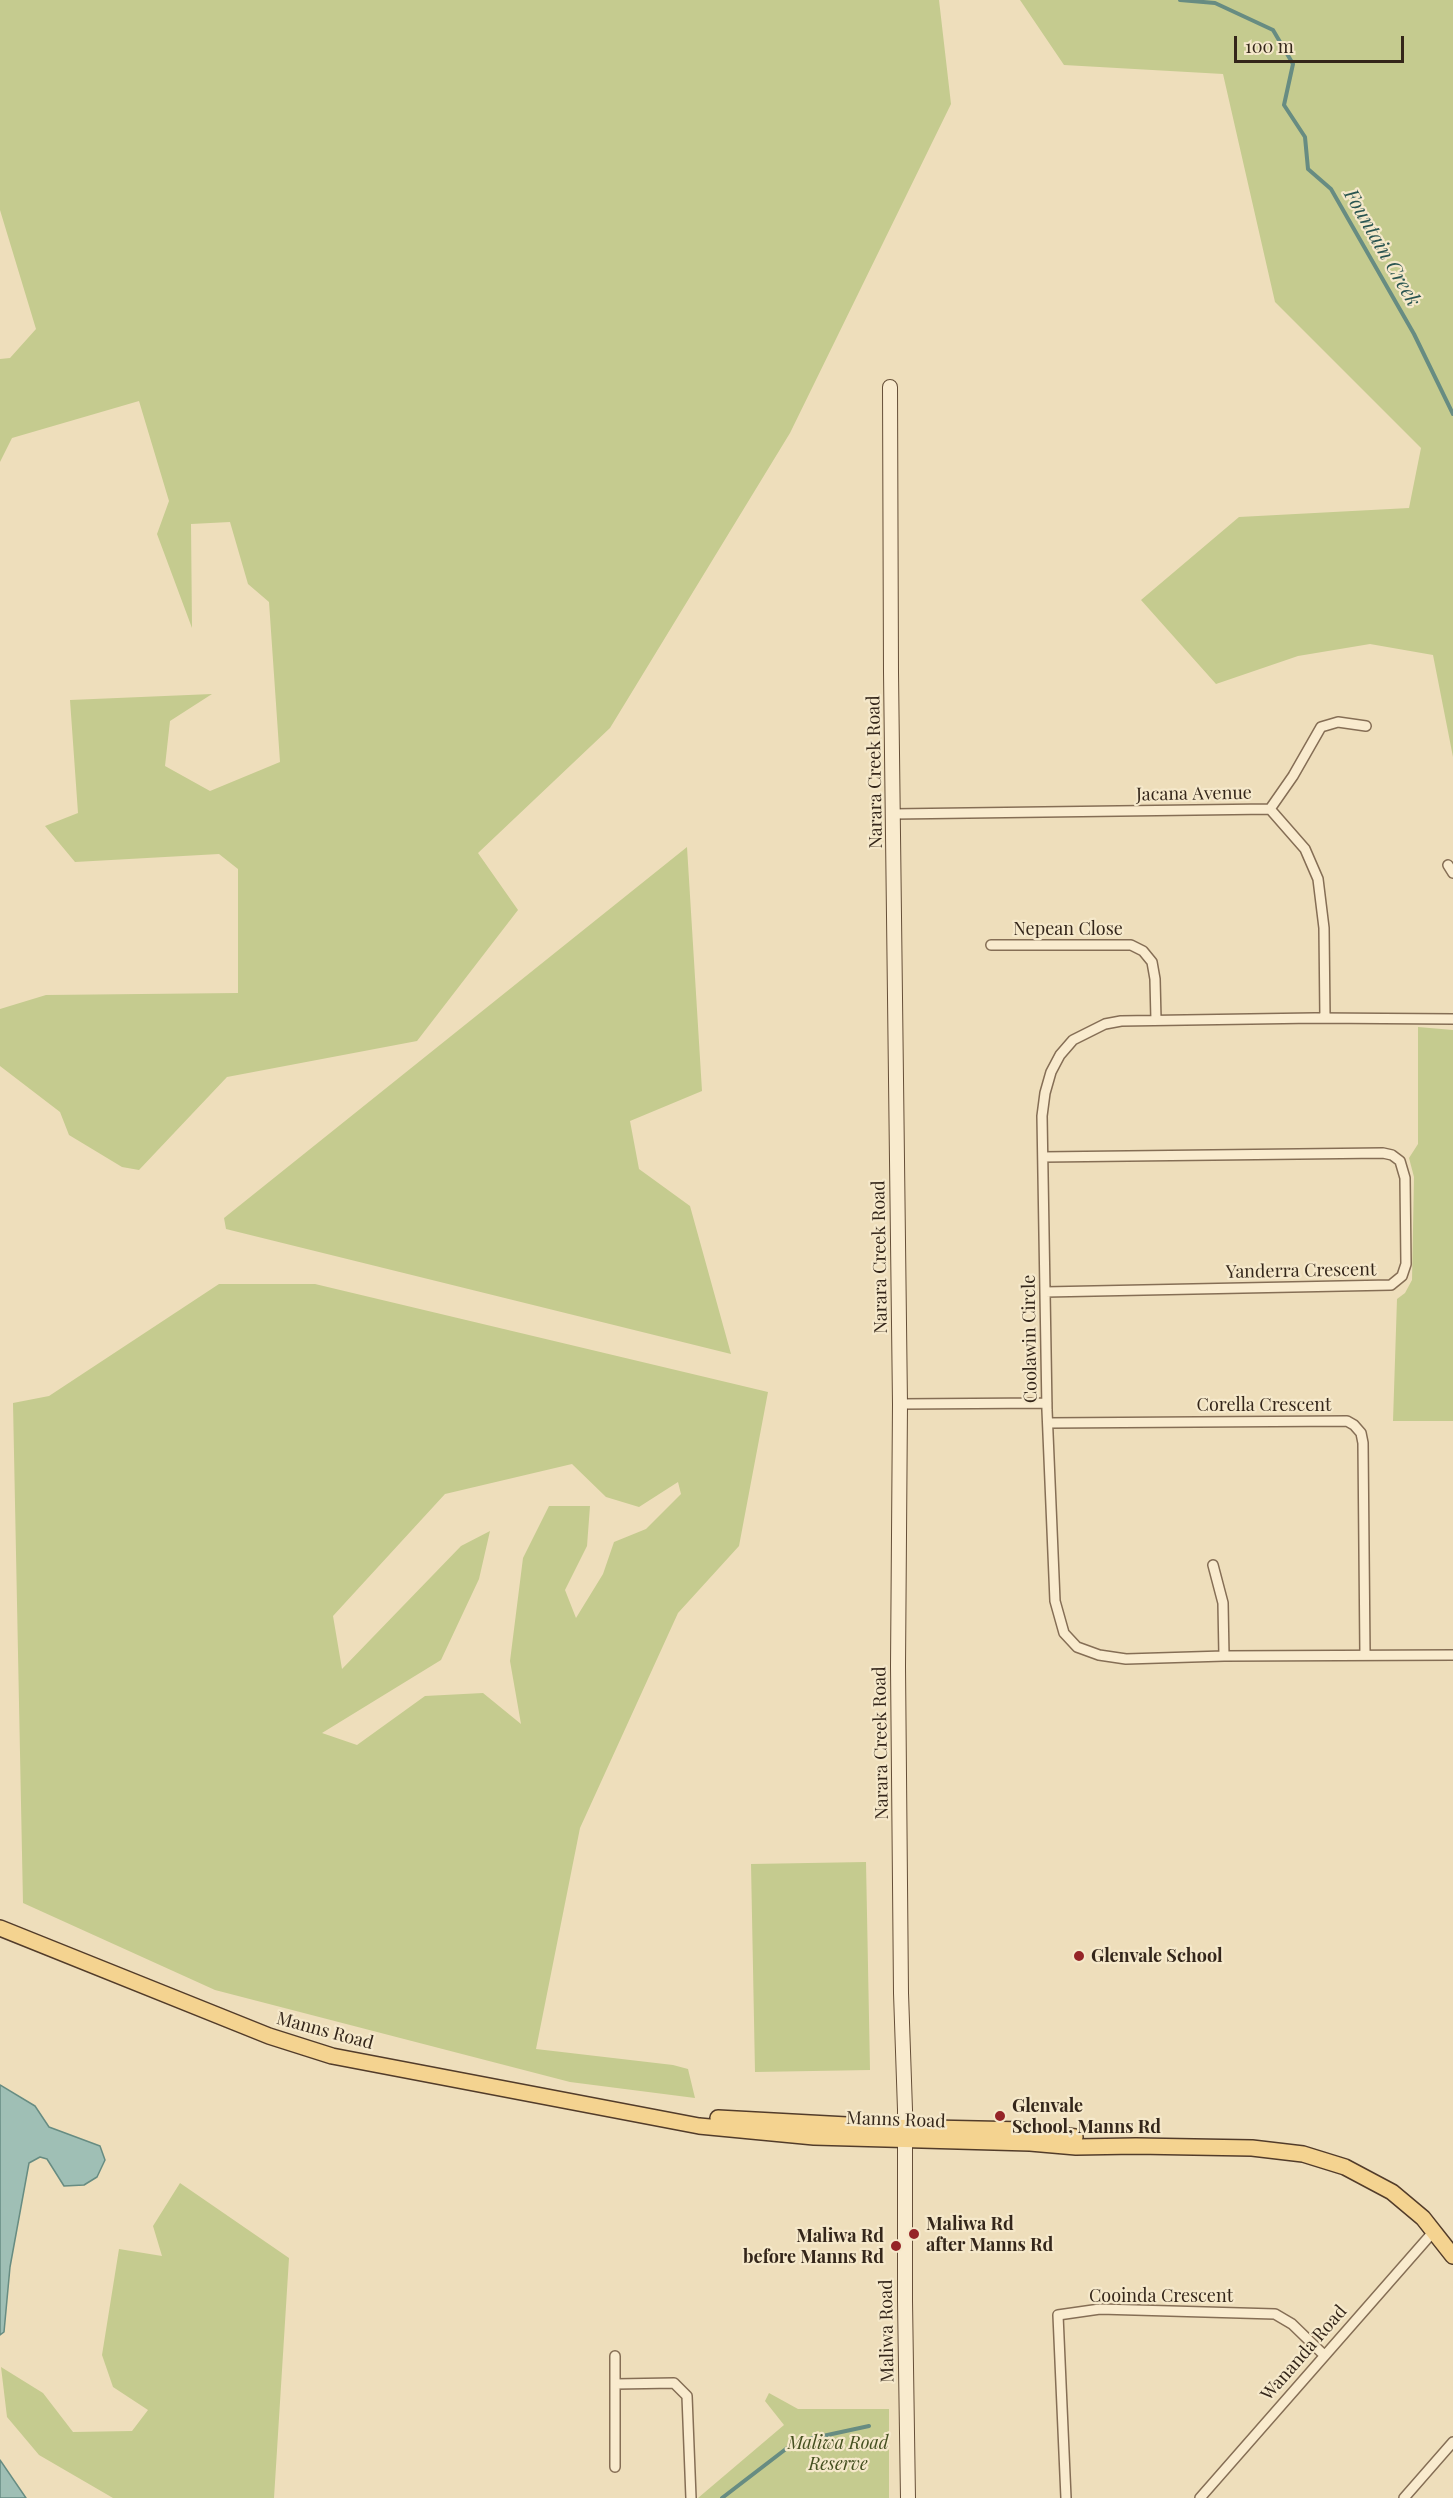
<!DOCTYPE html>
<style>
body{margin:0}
#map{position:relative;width:1453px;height:2498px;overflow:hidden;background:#eedebb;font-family:"Playfair Display",serif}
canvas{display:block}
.scale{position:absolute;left:1234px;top:36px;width:170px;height:27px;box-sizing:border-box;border:3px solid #34261a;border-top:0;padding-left:8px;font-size:18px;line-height:21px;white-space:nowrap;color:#34261a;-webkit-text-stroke:4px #f5e8ca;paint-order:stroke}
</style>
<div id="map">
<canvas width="1453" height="2498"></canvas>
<div class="scale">100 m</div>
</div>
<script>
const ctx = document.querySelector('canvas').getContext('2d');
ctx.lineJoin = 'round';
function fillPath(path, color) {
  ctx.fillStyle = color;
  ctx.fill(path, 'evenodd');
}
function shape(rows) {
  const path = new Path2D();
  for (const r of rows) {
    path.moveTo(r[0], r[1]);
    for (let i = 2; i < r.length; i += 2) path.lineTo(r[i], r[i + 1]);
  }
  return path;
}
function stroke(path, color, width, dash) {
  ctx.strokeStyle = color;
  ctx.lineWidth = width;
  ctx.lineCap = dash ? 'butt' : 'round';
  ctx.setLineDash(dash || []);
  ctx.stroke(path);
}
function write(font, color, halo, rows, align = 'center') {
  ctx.font = font + ' "Playfair Display",serif';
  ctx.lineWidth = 4.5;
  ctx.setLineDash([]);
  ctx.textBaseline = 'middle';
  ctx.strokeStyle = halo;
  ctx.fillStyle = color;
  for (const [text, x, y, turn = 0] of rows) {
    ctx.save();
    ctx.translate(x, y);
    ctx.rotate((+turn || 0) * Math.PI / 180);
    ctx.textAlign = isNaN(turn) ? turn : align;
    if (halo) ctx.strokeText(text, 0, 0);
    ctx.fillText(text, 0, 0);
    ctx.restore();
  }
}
const green = shape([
 [0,0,939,0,951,104,790,433,610,728,478,853,518,910,417,1041,227,1077,139,1170,122,1167,69,1135,60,1112,0,1066,0,1009,46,995,238,993,238,869,219,854,75,862,45,826,78,813,70,700,212,694,170,721,165,766,210,791,280,762,269,602,248,584,230,522,191,524,192,628,157,534,169,501,139,401,12,438,0,462,0,359,10,358,36,329,0,210],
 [1020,0,1453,0,1453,757,1433,655,1370,644,1298,656,1216,684,1141,600,1239,517,1409,508,1421,448,1275,302,1223,74,1064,65],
 [687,847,702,1091,630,1121,639,1169,690,1206,731,1354,226,1229,224,1218],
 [1418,1027,1453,1030,1453,1421,1393,1421,1397,1299,1405,1293,1412,1280,1414,1177,1409,1158,1418,1144],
 [219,1284,315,1284,768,1392,739,1546,678,1613,580,1828,536,2049,673,2065,688,2069,695,2098,570,2082,215,1990,23,1903,13,1403,49,1396],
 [572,1464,606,1497,639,1507,678,1482,681,1494,646,1529,614,1542,603,1574,576,1618,565,1590,587,1546,590,1506,549,1506,523,1558,510,1661,521,1724,483,1693,425,1696,357,1745,322,1733,441,1660,479,1579,490,1531,461,1546,342,1669,333,1616,445,1494],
 [866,1862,870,2070,755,2072,751,1864],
 [180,2183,289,2258,274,2498,113,2498,39,2455,7,2417,1,2367,43,2393,73,2432,132,2431,148,2410,113,2387,102,2355,119,2249,162,2256,153,2226],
 [769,2393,798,2409,889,2409,889,2498,698,2498,784,2425,765,2401]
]);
const water = shape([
 [0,2085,35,2106,49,2127,100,2146,105,2160,97,2177,84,2185,64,2186,47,2159,40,2157,29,2163,10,2267,4,2332,0,2335,0,2085],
 [0,2460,26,2498,0,2498,0,2460]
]);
const stream = shape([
 [1180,0,1215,3,1273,30,1293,64,1284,105,1305,137,1308,169,1331,189,1414,334,1453,414],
 [722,2498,795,2442,869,2426]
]);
const street = shape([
 [1270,809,1293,776,1321,727,1338,722,1366,726],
 [893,814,1270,809,1305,849,1318,879,1324,928,1325,1018],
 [1448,865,1453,873],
 [991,945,1131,945,1143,951,1152,962,1155,979,1156,1020],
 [1453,1019,1315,1018,1121,1021,1105,1024,1073,1040,1060,1055,1051,1072,1045,1093,1042,1116,1047,1410,1055,1601,1064,1633,1077,1647,1099,1655,1126,1659,1224,1656,1453,1655],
 [1043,1157,1383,1153,1392,1155,1400,1161,1405,1178,1406,1264,1402,1276,1391,1285,1045,1292],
 [900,1404,1047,1403],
 [1048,1423,1347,1421,1354,1425,1361,1433,1363,1443,1365,1655],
 [1213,1565,1223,1603,1224,1656],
 [616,2384,674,2383,687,2396,691,2498],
 [615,2467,615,2356],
 [1066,2498,1058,2315,1100,2309,1275,2314,1292,2324,1324,2355],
 [1200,2498,1434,2231],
 [1404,2498,1453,2442]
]);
const secondary = shape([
 [890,387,891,672,900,1404,898,1666,901,1993,905,2110,905,2301,908,2498]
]);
const primary = shape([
 [0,1928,269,2036,332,2056,699,2126,814,2137,1030,2143,1076,2147,1136,2146,1252,2148,1303,2154,1345,2167,1392,2192,1423,2218,1453,2256],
 [718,2118,884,2127,1025,2130,1075,2137]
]);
const markers = [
 [1079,1956,6,"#952427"],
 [1000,2116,6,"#952427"],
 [914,2234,6,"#952427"],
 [896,2246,6,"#952427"]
];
const streetNames = [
 ["Narara Creek Road",875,772,-91],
 ["Jacana Avenue",1194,794,-1],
 ["Nepean Close",1068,929],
 ["Narara Creek Road",880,1257,-91],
 ["Yanderra Crescent",1301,1271,-1],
 ["Coolawin Circle",1030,1339,-91],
 ["Corella Crescent",1264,1405],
 ["Narara Creek Road",881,1743,-91],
 ["Manns Road",325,2031,15],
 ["Manns Road",896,2120,2],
 ["Cooinda Crescent",1161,2296],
 ["Maliwa Road",887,2331,-91],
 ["Wananda Road",1304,2353,-49]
];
const poiNames = [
 ["Glenvale School",1091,1956],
 ["Glenvale",1012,2106],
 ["School, Manns Rd",1012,2127],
 ["Maliwa Rd",926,2224],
 ["after Manns Rd",926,2245],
 ["Maliwa Rd",884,2236,"right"],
 ["before Manns Rd",884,2257,"right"]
];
const parkNames = [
 ["Maliwa Road",838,2443],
 ["Reserve",838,2464]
];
const waterNames = [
 ["Fountain Creek",1382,248,60]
];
fillPath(green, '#c5cb8f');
fillPath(water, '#9fbfb5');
stroke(water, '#678c82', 1.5);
stroke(stream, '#678c82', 4);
stroke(street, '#856e55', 12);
stroke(secondary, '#664f38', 16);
stroke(primary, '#523c2a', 18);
stroke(street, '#f9ebce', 9);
stroke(secondary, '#f9ebce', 14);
stroke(primary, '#f4d390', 15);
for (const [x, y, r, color] of markers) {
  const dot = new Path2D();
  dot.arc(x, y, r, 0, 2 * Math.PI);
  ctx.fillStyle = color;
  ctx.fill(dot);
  stroke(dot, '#f5e8ca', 2);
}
write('18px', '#34261a', '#f5e8ca', streetNames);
write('bold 18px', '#34261a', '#f5e8ca', poiNames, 'left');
write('italic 18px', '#455020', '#f5e8ca', parkNames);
write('italic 20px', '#295450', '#f5e8ca', waterNames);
</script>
